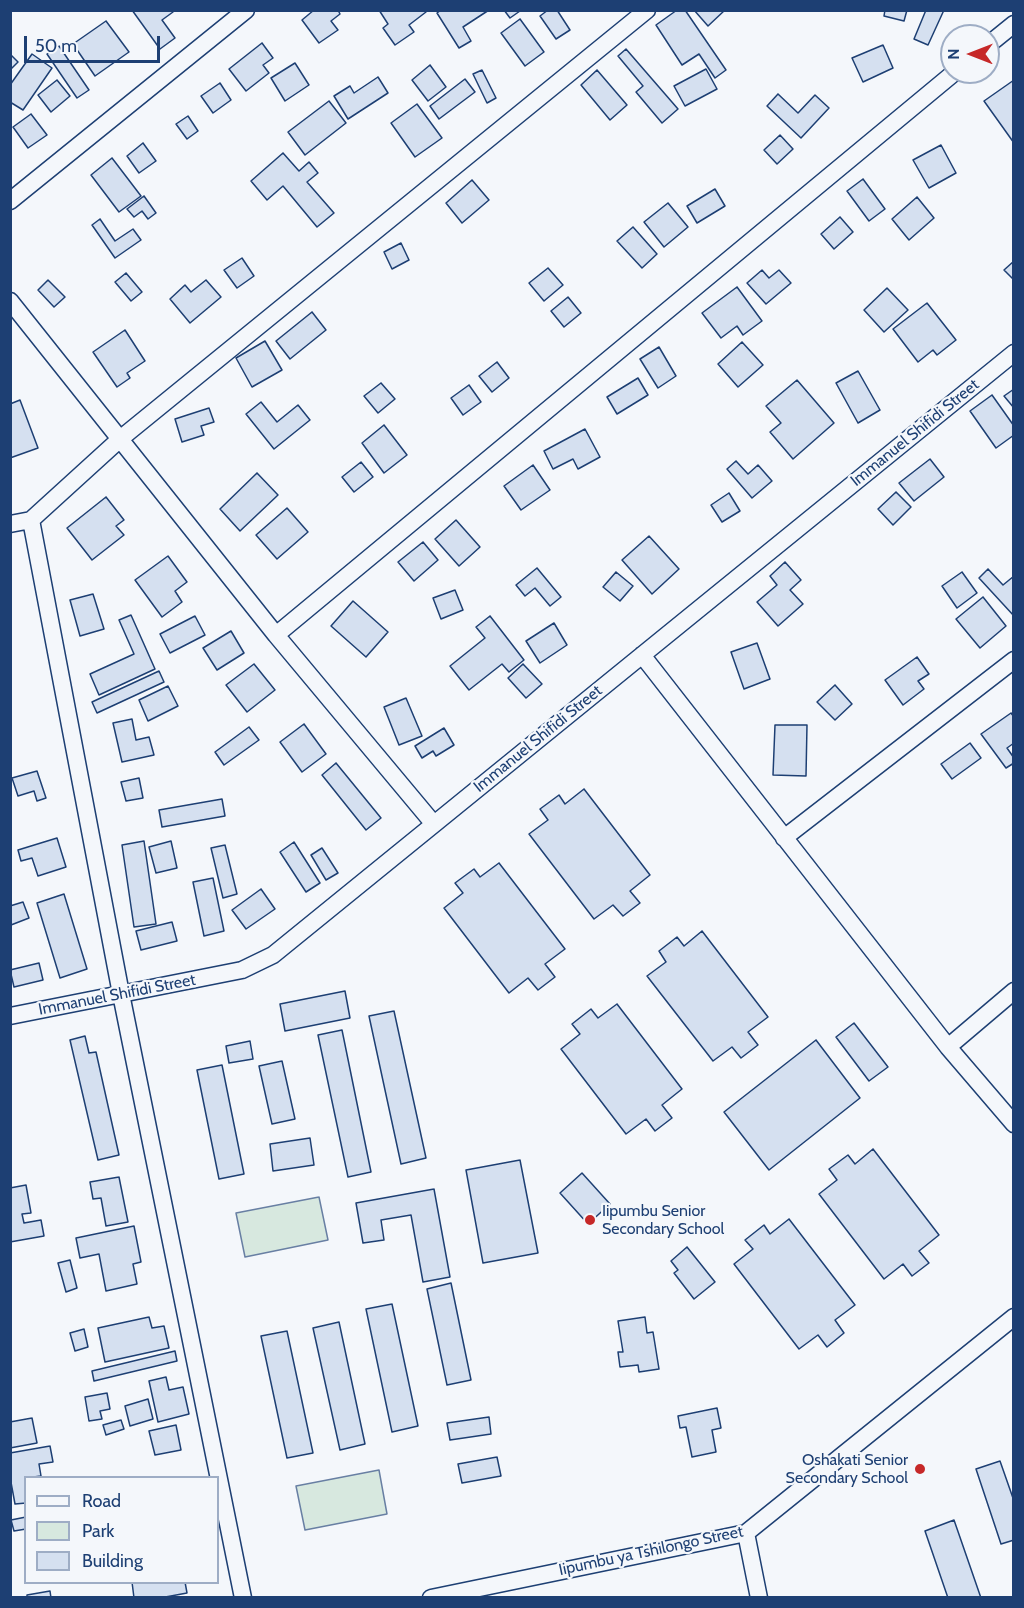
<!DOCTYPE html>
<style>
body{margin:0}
#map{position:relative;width:1024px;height:1608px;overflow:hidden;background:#f4f7fb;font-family:Cabin,sans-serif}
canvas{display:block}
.frame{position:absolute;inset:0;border:12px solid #1d3f73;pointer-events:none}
.legend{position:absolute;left:24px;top:1476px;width:195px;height:108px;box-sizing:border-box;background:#f4f7fb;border:2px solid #9eadc5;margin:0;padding:8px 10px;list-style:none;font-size:18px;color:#1d3f73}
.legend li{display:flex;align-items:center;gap:12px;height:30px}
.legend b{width:30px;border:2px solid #9eadc5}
.north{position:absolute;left:940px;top:24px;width:60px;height:60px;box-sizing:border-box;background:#f4f7fb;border:2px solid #9eadc5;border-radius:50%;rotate:270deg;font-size:16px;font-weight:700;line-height:24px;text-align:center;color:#1d3f73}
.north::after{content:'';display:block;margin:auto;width:21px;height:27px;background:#c62828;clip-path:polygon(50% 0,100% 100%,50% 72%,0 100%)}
.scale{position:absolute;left:24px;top:36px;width:136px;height:27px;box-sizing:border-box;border:3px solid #1d3f73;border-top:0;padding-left:8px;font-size:18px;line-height:21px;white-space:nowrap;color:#1d3f73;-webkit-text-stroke:4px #f4f7fb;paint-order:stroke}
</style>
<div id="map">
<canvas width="1024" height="1608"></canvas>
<div class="frame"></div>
<ul class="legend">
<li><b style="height:8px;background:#f4f7fb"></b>Road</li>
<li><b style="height:16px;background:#d7e8df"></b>Park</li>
<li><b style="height:16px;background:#d5e0f0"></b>Building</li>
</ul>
<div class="north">N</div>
<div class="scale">50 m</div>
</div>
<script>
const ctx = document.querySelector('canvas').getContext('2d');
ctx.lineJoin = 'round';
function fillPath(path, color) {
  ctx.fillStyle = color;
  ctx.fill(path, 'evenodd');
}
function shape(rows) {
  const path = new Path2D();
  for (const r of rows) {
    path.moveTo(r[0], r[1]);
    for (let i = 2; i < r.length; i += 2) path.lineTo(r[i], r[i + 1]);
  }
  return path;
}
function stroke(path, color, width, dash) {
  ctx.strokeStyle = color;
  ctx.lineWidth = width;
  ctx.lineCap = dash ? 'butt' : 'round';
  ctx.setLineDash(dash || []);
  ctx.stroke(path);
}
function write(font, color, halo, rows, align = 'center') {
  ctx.font = font + ' Cabin,sans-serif';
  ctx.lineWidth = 4.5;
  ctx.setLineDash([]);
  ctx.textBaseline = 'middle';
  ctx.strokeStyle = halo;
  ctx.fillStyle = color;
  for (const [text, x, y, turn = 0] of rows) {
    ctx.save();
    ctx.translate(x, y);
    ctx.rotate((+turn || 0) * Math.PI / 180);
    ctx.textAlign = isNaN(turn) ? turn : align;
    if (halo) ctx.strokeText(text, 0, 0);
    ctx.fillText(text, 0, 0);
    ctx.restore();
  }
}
const green = shape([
 [319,1197,328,1240,245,1257,236,1213,319,1197],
 [379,1470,387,1514,305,1530,296,1486,379,1470]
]);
const building = shape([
 [132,10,172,10,173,12,162,20,175,38,160,49,132,10],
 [314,10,338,10,340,14,331,21,338,30,319,43,302,20,314,10],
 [379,10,425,10,426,12,409,25,414,32,395,45,383,28,388,24,379,10],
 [441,10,489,10,463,27,471,41,459,48,437,13,441,10],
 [504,10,519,10,520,11,510,18,504,10],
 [548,10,557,10,570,30,556,39,540,16,548,10],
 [677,10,685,10,726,70,715,78,699,54,682,65,656,25,677,10],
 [694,10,725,10,708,26,694,10],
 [885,10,907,10,904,21,884,16,885,10],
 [926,10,944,10,928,45,914,39,926,10],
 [520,19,544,52,525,66,501,33,520,19],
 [106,21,129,52,95,76,73,44,106,21],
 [262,43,273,58,263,65,269,73,246,91,229,69,262,43],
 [883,45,893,68,863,82,852,58,883,45],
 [59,46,89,90,77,98,47,54,59,46],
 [626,49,678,109,662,123,636,92,643,86,618,56,626,49],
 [10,54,18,62,10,70,10,54],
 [32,54,52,68,23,110,10,102,10,85,32,54],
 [295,63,309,85,285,101,271,78,295,63],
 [430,65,446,87,428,101,412,80,430,65],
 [706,69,717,89,685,106,674,86,706,69],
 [482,70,496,98,487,103,473,74,482,70],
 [597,70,627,105,610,120,581,85,597,70],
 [378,77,388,93,348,119,334,96,350,86,354,93,378,77],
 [465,79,475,92,439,119,430,106,465,79],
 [57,80,70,96,51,112,38,95,57,80],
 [1014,80,1014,143,984,101,1014,80],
 [220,83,231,100,213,113,201,96,220,83],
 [778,94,798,113,815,95,829,108,801,138,767,106,778,94],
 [329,101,346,123,305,155,288,132,329,101],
 [417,104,442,138,415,157,391,123,417,104],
 [31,114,47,135,28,148,13,127,31,114],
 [188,116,198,131,187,139,176,124,188,116],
 [780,135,793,149,777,164,764,150,780,135],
 [143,143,156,161,139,173,127,156,143,143],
 [941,145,956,173,929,188,913,160,941,145],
 [283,153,299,171,309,162,318,173,307,182,334,213,317,227,283,186,267,200,251,181,283,153],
 [112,158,141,196,119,212,91,175,112,158],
 [863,179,885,209,869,221,847,191,863,179],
 [472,180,489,200,462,223,446,203,472,180],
 [715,189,725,206,697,223,687,206,715,189],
 [144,196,156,213,148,219,142,211,134,217,127,209,144,196],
 [917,197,934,218,909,240,892,219,917,197],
 [668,203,688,227,664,247,644,222,668,203],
 [840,217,853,232,834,249,821,234,840,217],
 [100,219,115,241,133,229,141,240,115,258,92,225,100,219],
 [633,227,657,254,642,268,617,241,633,227],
 [401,243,409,260,392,269,384,252,401,243],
 [242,258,254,276,237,288,224,270,242,258],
 [1014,261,1014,280,1004,270,1014,261],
 [548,268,563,285,544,301,529,283,548,268],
 [762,270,769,278,779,270,791,283,766,304,747,283,762,270],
 [126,273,142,292,131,301,115,282,126,273],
 [48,280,65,297,54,307,38,290,48,280],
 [206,280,221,297,190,323,170,299,185,285,191,292,206,280],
 [737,287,762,321,743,335,737,326,721,338,702,313,737,287],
 [887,288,908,310,884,332,864,310,887,288],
 [568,297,581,313,564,327,551,311,568,297],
 [927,303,956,340,937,355,933,350,918,362,893,329,927,303],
 [312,312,326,330,290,359,276,341,312,312],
 [125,330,145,361,127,373,130,378,117,387,93,352,125,330],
 [265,341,282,370,252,387,236,358,265,341],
 [742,342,763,365,738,387,718,364,742,342],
 [659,347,676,376,658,388,640,359,659,347],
 [497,362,509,378,492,392,479,376,497,362],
 [858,371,880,410,858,423,836,383,858,371],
 [638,378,648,395,617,414,607,397,638,378],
 [797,380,834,423,793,459,770,432,781,423,766,406,797,380],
 [381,383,395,399,378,413,364,396,381,383],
 [469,385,481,402,463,415,451,398,469,385],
 [1014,389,1014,408,1004,396,1014,389],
 [992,395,1014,426,1014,435,996,448,970,411,992,395],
 [20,400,38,448,10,458,10,404,20,400],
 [261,402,277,422,298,405,310,420,274,449,246,414,261,402],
 [209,408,214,422,201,426,204,435,182,442,175,419,209,408],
 [384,425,407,455,384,473,362,443,384,425],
 [585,429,600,457,578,469,573,459,553,469,544,451,585,429],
 [930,459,944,477,914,501,899,483,930,459],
 [736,461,748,474,758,465,772,481,752,498,727,469,736,461],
 [361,462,373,477,354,492,342,477,361,462],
 [533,465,550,490,521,510,504,486,533,465],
 [257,473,278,495,240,531,220,509,257,473],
 [896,492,911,507,893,525,878,509,896,492],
 [729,493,740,511,722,522,711,505,729,493],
 [106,497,124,520,116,526,124,535,92,560,67,528,106,497],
 [287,508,308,532,277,559,256,535,287,508],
 [456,520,480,547,459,566,435,539,456,520],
 [649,536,679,569,652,594,622,560,649,536],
 [423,542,438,560,414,581,398,562,423,542],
 [168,556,187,582,175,591,182,602,162,617,135,580,168,556],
 [785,562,801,580,790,590,803,604,778,626,757,602,777,585,770,576,785,562],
 [537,568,561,597,550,606,535,588,525,596,516,585,537,568],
 [988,569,1003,585,1014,576,1014,616,979,578,988,569],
 [616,572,633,586,620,601,603,587,616,572],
 [962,572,977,593,957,608,942,586,962,572],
 [455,590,463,610,441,619,433,598,455,590],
 [93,594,104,629,80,636,70,600,93,594],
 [983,597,1006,626,980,648,956,619,983,597],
 [353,601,388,632,366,657,331,626,353,601],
 [131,615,155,669,99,695,90,674,134,654,119,620,131,615],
 [195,616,205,635,170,653,160,634,195,616],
 [490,616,524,660,509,672,502,664,469,690,450,666,485,638,476,627,490,616],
 [554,623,567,645,540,663,526,641,554,623],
 [231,631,244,653,217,670,203,648,231,631],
 [757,643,770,679,744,689,731,652,757,643],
 [917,657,929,674,918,681,924,689,903,705,885,680,917,657],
 [254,664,275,690,247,712,226,685,254,664],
 [523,664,542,684,526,698,508,678,523,664],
 [159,671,164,682,97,713,92,702,159,671],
 [835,685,852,704,835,720,817,702,835,685],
 [168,686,178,706,148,721,139,700,168,686],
 [406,698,422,736,399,745,384,707,406,698],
 [1011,713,1014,717,1014,743,1007,748,1014,758,1014,763,1006,768,981,734,1011,713],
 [132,719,136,740,149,737,154,755,122,762,113,723,132,719],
 [304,724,326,754,302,772,280,742,304,724],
 [775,725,807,725,806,776,773,775,775,725],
 [249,727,259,740,224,765,215,752,249,727],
 [444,728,454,745,436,756,433,751,422,758,415,746,444,728],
 [970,743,981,758,952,779,941,764,970,743],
 [336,763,381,818,366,830,322,775,336,763],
 [37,771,46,798,37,801,34,791,18,796,12,778,37,771],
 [139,778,143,798,126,801,121,782,139,778],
 [584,789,650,875,630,891,640,903,623,916,613,905,594,919,529,834,548,820,540,809,559,795,565,804,584,789],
 [222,799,225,816,162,827,159,810,222,799],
 [57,838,66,867,38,876,32,858,21,861,18,850,57,838],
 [144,841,156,924,134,927,122,845,144,841],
 [171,841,177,868,156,873,149,847,171,841],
 [294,842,320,883,306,892,280,852,294,842],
 [225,845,237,894,223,898,211,848,225,845],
 [322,848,338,873,326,880,311,855,322,848],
 [499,863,565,949,545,964,555,977,538,990,528,978,509,993,444,908,463,893,455,883,474,869,480,877,499,863],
 [213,878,224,931,204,936,193,882,213,878],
 [261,889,275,909,246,929,232,910,261,889],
 [64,894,87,969,60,978,37,903,64,894],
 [23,902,29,918,11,925,10,906,23,902],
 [172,922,177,941,141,950,136,931,172,922],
 [702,931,768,1017,748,1032,758,1045,741,1058,732,1047,713,1061,647,976,666,962,659,951,677,937,684,946,702,931],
 [39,963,43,980,14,987,10,970,39,963],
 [345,991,350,1018,285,1031,280,1004,345,991],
 [617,1004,682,1089,662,1105,672,1118,655,1131,646,1119,626,1134,561,1049,580,1034,572,1024,591,1009,598,1018,617,1004],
 [394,1011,426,1158,401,1164,369,1016,394,1011],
 [854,1023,888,1067,869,1081,836,1037,854,1023],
 [342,1030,371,1172,348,1177,318,1035,342,1030],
 [85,1036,89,1053,96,1052,119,1155,98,1160,70,1040,85,1036],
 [816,1040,860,1098,769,1170,724,1112,816,1040],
 [250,1041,253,1059,229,1063,226,1046,250,1041],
 [282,1061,295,1119,272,1124,259,1066,282,1061],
 [222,1065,244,1174,219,1179,197,1070,222,1065],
 [310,1138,314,1165,273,1171,270,1144,310,1138],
 [873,1149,939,1235,919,1251,929,1263,912,1276,903,1264,884,1279,819,1194,837,1180,829,1169,848,1155,855,1164,873,1149],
 [520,1160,538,1253,483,1263,466,1170,520,1160],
 [582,1173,610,1204,588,1224,560,1193,582,1173],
 [119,1177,128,1222,106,1226,101,1198,93,1199,90,1182,119,1177],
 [26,1185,31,1213,22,1214,24,1223,41,1220,44,1236,10,1242,10,1188,26,1185],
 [434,1189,450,1277,423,1282,411,1215,381,1220,384,1240,363,1243,356,1203,434,1189],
 [789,1219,855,1305,835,1320,844,1333,827,1347,818,1335,799,1349,734,1264,753,1249,745,1240,764,1225,770,1234,789,1219],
 [134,1226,141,1262,133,1264,137,1284,106,1291,99,1254,80,1258,76,1238,134,1226],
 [687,1247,715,1282,694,1299,674,1273,678,1270,671,1261,687,1247],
 [70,1260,77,1288,66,1292,58,1263,70,1260],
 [451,1283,471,1380,447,1385,427,1289,451,1283],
 [392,1304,418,1426,392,1432,366,1309,392,1304],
 [149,1317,152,1328,164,1326,169,1348,105,1362,98,1328,149,1317],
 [645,1317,647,1333,653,1332,659,1369,639,1372,638,1365,620,1367,618,1352,623,1352,618,1321,645,1317],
 [339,1322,365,1444,340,1450,313,1328,339,1322],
 [84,1329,88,1347,75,1351,70,1333,84,1329],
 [287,1331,313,1453,287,1458,261,1336,287,1331],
 [175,1351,177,1361,94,1381,92,1371,175,1351],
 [166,1377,169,1390,183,1387,189,1414,158,1422,149,1381,166,1377],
 [107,1393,110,1409,100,1411,102,1419,89,1421,85,1397,107,1393],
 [148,1399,153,1419,130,1426,125,1406,148,1399],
 [717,1408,721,1428,712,1430,716,1452,692,1457,686,1427,680,1428,678,1416,717,1408],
 [489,1417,491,1434,450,1440,447,1423,489,1417],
 [32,1418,37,1443,10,1448,10,1422,32,1418],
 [121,1420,124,1429,106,1435,103,1425,121,1420],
 [176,1425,181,1450,155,1455,149,1431,176,1425],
 [50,1446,53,1462,39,1464,41,1476,26,1478,26,1503,15,1504,10,1477,10,1453,50,1446],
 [497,1457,501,1476,462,1483,458,1464,497,1457],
 [1000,1461,1014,1501,1014,1540,1001,1544,976,1469,1000,1461],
 [26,1517,26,1529,14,1531,11,1520,26,1517],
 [954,1520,981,1598,948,1598,925,1531,954,1520],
 [132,1582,185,1582,187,1593,160,1598,134,1598,132,1582],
 [50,1591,51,1598,27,1598,27,1595,50,1591]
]);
const minor = shape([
 [988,45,1014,24],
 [10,201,246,10],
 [10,301,276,635,433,823],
 [10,524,31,520],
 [276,635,955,72],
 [642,655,948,1047,1014,1124],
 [784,838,1014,660],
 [10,1016,242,970,273,955,1014,353],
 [948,1047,1014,991],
 [746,1533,759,1598],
 [243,1598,121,994,31,520,120,439,647,10],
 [431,1598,746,1533,1014,1317]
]);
const markers = [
 [590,1220,6,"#c62828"],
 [920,1469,6,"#c62828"]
];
const streetNames = [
 ["Immanuel Shifidi Street",915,433,-39],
 ["Immanuel Shifidi Street",538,739,-39],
 ["Immanuel Shifidi Street",117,995,-11],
 ["Iipumbu ya Tshilongo Street",651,1551,-12]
];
const poiNames = [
 ["Iipumbu Senior",602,1211],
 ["Secondary School",602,1229],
 ["Oshakati Senior",908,1460,"right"],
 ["Secondary School",908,1478,"right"]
];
fillPath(green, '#d7e8df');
stroke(green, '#687fa3', 1.5);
fillPath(building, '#d5e0f0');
stroke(building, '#1d3f73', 1.5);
stroke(minor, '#1d3f73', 19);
stroke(minor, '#f4f7fb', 16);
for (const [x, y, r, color] of markers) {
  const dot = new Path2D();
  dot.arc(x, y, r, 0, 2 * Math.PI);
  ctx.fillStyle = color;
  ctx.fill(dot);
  stroke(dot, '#f4f7fb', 2);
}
write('16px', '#1d3f73', '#f4f7fb', streetNames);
write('16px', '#1d3f73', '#f4f7fb', poiNames, 'left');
</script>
